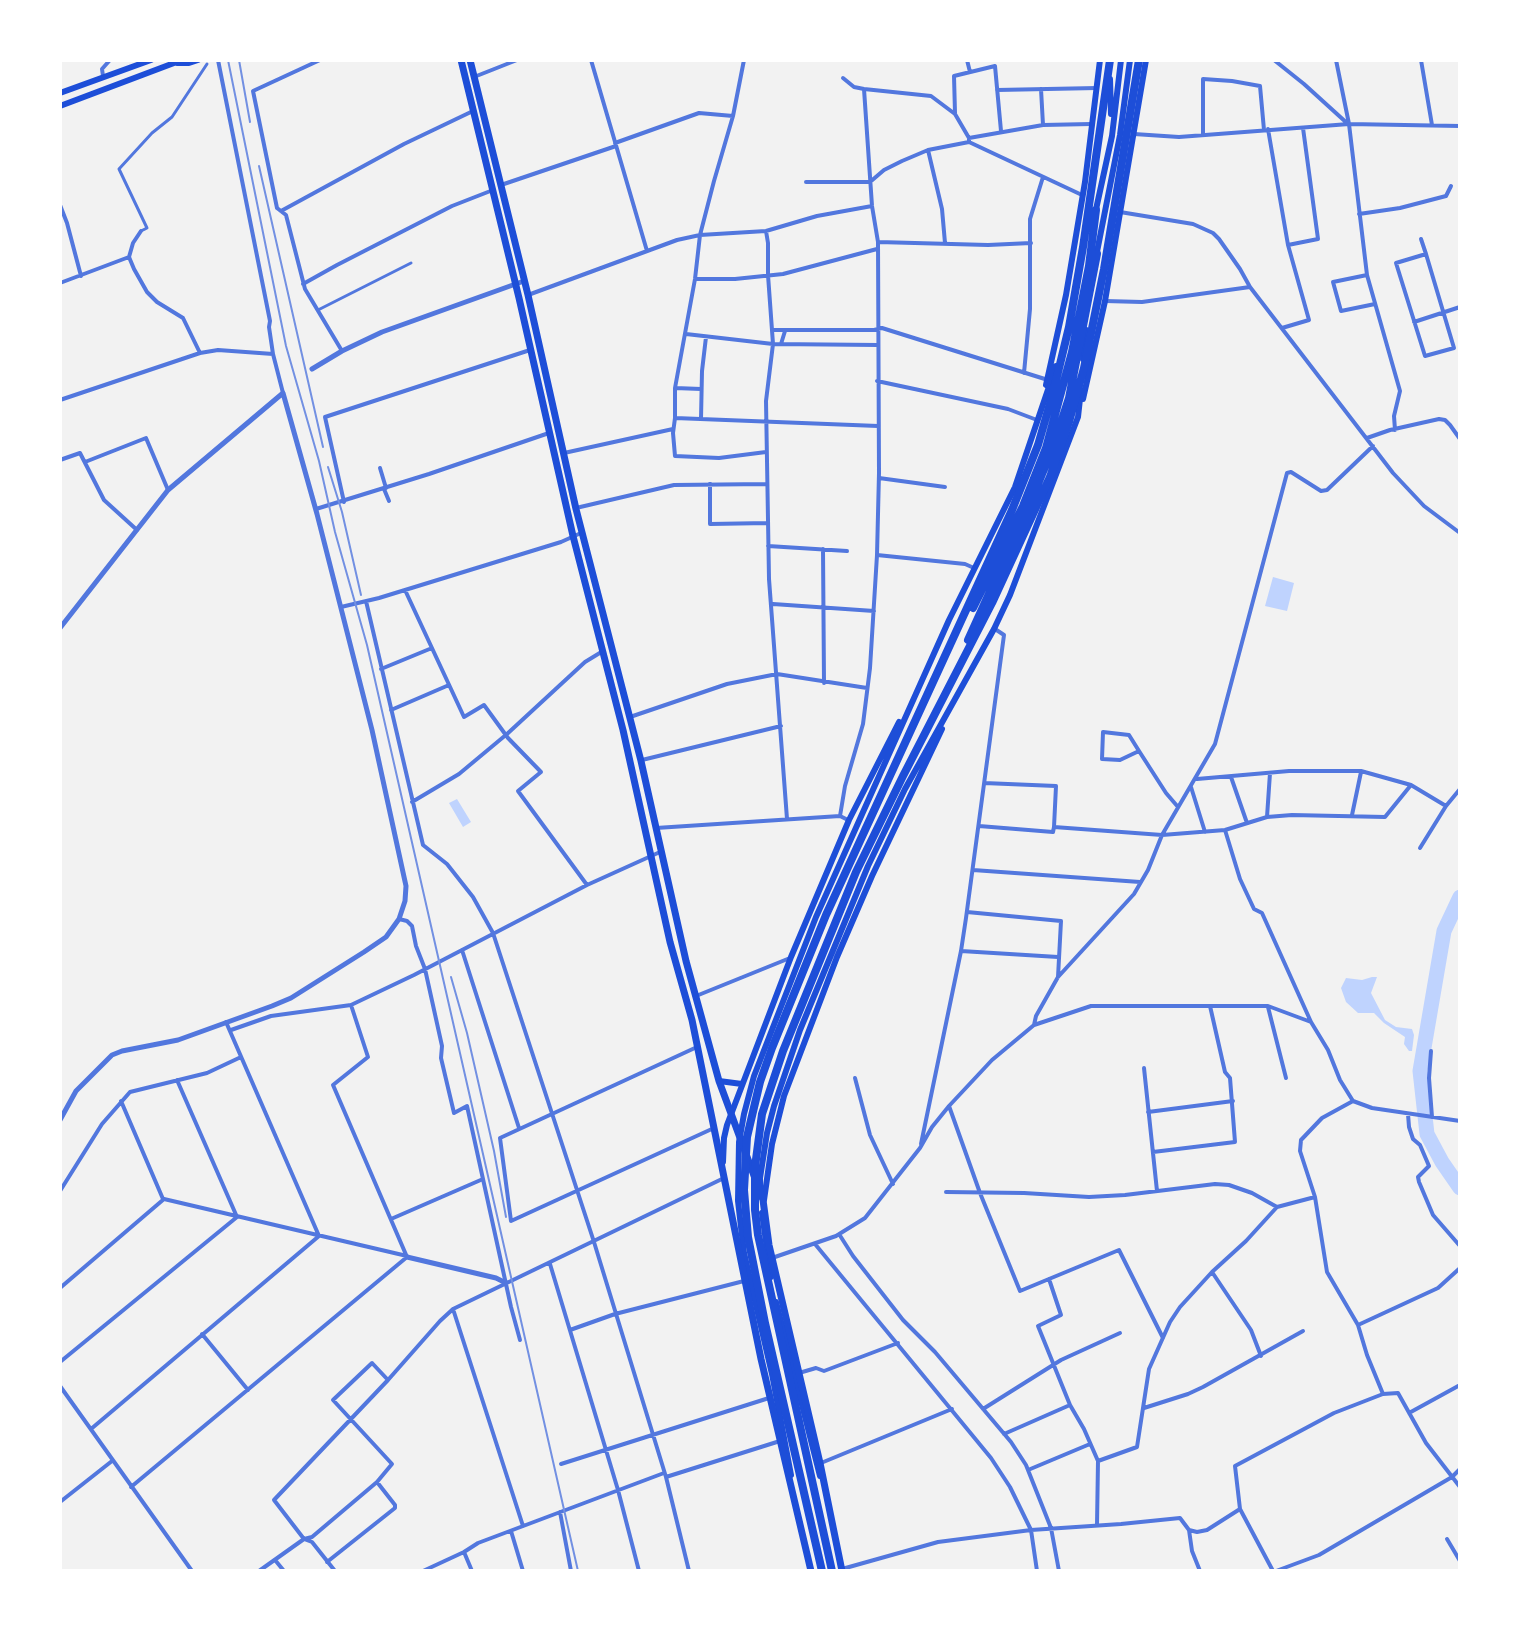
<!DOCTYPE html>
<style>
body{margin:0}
#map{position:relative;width:1520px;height:1631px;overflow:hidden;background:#f2f2f2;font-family:"DM Sans",sans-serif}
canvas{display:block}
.frame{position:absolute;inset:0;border:62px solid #fff;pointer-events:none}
</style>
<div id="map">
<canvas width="1520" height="1631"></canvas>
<div class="frame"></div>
</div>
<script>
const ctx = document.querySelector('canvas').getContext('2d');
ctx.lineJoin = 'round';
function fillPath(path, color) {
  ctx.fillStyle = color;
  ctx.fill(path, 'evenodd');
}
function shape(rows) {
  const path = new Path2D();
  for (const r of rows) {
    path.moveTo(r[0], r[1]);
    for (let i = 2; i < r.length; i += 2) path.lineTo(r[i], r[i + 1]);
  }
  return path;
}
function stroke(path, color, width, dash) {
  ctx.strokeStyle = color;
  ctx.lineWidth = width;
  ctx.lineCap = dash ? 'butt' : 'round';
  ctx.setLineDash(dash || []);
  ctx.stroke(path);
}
const water = shape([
 [1273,577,1294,583,1287,611,1265,606],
 [457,799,471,822,463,827,449,803],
 [1372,977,1377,977,1371,993,1385,1020,1396,1027,1412,1029,1414,1035,1412,1051,1409,1051,1404,1044,1405,1037,1384,1023,1374,1013,1358,1013,1346,1002,1341,988,1346,978,1362,980]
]);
const river = shape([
 [1460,897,1444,931,1420,1071,1427,1134,1442,1162,1460,1188]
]);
const pedestrian = shape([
 [141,231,147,228,119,169,152,133,172,117,207,64],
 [318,310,411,263]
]);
const minor = shape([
 [218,60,270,321,269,327,273,354,283,393],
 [320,60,253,91,277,208,286,215,305,289,342,351],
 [591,60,647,251],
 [744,60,733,116,714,181,700,235,695,279,675,388,675,418,673,433,675,456,719,458,766,452],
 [967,60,970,72],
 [1274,60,1304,84,1348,124],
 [1336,60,1349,124,1367,275,1400,391,1394,416,1395,430],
 [1421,60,1432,125],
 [103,76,102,69,110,60],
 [474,77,517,60],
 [843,78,854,87,864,89,931,96,955,114,969,138,969,142],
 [1041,89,1043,125],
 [997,90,1097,88],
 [955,113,954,76,995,66,1001,131],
 [1268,129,1288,245,1309,320,1282,328],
 [1134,134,1179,137,1349,124,1460,126],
 [1203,135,1203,79,1232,81,1260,86,1264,130],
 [969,138,1043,125,1091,124],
 [615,143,699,113,733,116],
 [928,150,942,209,945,243],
 [806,182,870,182,884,170,902,161,928,150,969,142,1082,195],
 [501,185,616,146],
 [60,205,67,223,81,276],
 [281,211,404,144,473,111],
 [1120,212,1193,224,1213,233,1219,239,1240,269,1250,287,1393,473,1424,506,1460,533],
 [1359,214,1400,208,1446,196,1451,186],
 [141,231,133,243,129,257,134,269,147,292,157,302,183,318,200,353],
 [766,231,768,243,768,275,773,344,766,401,769,579,787,819],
 [1421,239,1426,254],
 [878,242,988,245,1031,243],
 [1288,245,1318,239,1303,128],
 [1426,254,1454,348,1425,356,1396,263,1426,254],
 [1367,275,1333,282,1341,311,1375,304],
 [696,279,735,279,783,274,877,249],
 [60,283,129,257],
 [303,284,337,265,452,206,493,190],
 [528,295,677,240,700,235,766,231,817,216,872,206],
 [1105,301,1142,302,1250,287],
 [1414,322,1460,307],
 [773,330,874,330,882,328,1048,380],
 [686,334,773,344,878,345],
 [781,344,785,331],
 [1024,373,1030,309,1030,219,1043,177],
 [877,381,1008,409,1037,420],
 [675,388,701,389],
 [60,400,200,353,218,350,273,354],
 [675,418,878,426],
 [701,419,702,371,706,337],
 [1367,438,1390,430,1439,419,1445,420,1450,425,1460,439],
 [564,453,673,429],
 [60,460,80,453,104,500,137,530],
 [85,462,146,438,168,490],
 [380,468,386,488],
 [879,478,945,487],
 [710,484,710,524,768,523],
 [384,489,389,501],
 [344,502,325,417,530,350],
 [576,508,674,485,767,484],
 [316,509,429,474,549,433],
 [768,546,847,551],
 [823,549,824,683],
 [877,555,965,564,974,568],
 [405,590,464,717,484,705,508,738,541,772,518,791,587,885],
 [366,601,423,845,447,864,473,897,493,933,594,1242,666,1477,689,1571],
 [773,604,874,611],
 [341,607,379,598,561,542,581,533],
 [381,669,432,648],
 [391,710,449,685],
 [630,717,727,684,777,674,867,688],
 [1139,751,1120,760,1102,759,1103,732,1129,735,1139,751,1166,793,1178,807],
 [642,760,781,726],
 [1231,777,1247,823],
 [1197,779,1289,771,1361,771,1411,785,1446,806],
 [1191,787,1205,832],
 [412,802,459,774,507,734,585,662,603,651],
 [1352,815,1361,772],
 [840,816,845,786,863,724,870,668,877,555,879,473,878,242,872,206,864,89],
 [1267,817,1270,773],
 [979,826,1053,832,1054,827,1056,786,984,783],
 [1054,827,1162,835,1225,830,1267,817,1292,815,1385,817,1411,785],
 [656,828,840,816,848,820],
 [1225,830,1240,879,1254,909,1262,913,1311,1022],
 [1420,848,1446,806,1460,789],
 [973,870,1140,882],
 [967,912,1061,921,1058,977],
 [399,919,407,921,412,926,416,946,425,969,442,1046,441,1058,454,1113,467,1106,511,1307,520,1340],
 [462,950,519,1128],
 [961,951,1058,957],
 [696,996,790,958],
 [351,1005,368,1057,333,1085,407,1257],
 [1268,1007,1286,1078],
 [1034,1025,1036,1016,1058,977,1134,894,1148,870,1162,835,1215,744,1287,473,1291,472,1321,491,1327,490,1373,446],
 [231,1030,271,1016,351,1005,414,975,587,885,660,852],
 [697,1047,500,1138,511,1221,714,1128],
 [1431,1051,1429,1078,1432,1117],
 [1144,1068,1157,1191],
 [855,1078,870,1135,893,1184],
 [121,1101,163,1199],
 [1353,1101,1322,1118,1301,1140,1300,1151,1315,1197,1327,1272,1358,1325,1367,1355,1383,1394],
 [949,1106,980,1193,1020,1291,1119,1250,1163,1338],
 [1148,1112,1233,1101],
 [1408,1114,1409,1127,1413,1139,1420,1145,1429,1166,1418,1177,1419,1182,1433,1215,1460,1246],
 [921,1144,961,951,966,918,1004,635,995,629],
 [1153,1152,1235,1142,1230,1078,1225,1072,1210,1006],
 [60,1191,102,1124,130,1092,207,1073,241,1057],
 [946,1192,1024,1193,1089,1197,1125,1195,1215,1184,1229,1185,1252,1193,1277,1207],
 [164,1199,407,1256],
 [391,1219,483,1179],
 [839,1234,853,1256,903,1320,935,1352,1011,1442,1026,1465,1051,1528,1059,1571],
 [815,1244,991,1458,1010,1487,1031,1530,1037,1571],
 [772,1258,836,1236,865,1218,920,1148,932,1127,949,1106,992,1060,1034,1025,1091,1006,1268,1006,1311,1022,1328,1050,1340,1080,1353,1101,1372,1108,1460,1121],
 [550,1264,618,1490,639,1571],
 [1212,1272,1251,1330,1261,1356],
 [1049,1279,1061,1315,1038,1326,1070,1405,1084,1429,1098,1461,1097,1525],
 [60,1288,164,1199],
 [453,1309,523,1526],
 [1358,1325,1438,1288,1460,1268],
 [570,1330,615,1314,744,1281],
 [202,1334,248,1390],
 [60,1362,237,1217,177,1080],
 [799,1373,816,1368,824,1371,898,1343],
 [60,1386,192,1571],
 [1144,1408,1188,1394,1203,1387,1303,1331],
 [983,1409,1061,1360,1120,1333],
 [1409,1413,1460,1385],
 [91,1429,319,1236,226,1022],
 [1004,1434,1070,1405],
 [1098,1461,1137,1447,1149,1369,1170,1322,1180,1307,1212,1272,1246,1241,1277,1207,1315,1197],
 [821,1463,952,1409],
 [561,1464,769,1398],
 [1028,1470,1090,1444],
 [666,1477,780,1441],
 [131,1487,407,1257],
 [60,1502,112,1461],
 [560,1512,571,1571],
 [1189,1530,1197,1532,1207,1530,1240,1509],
 [511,1531,523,1571],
 [1447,1539,1460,1561],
 [464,1552,472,1571],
 [275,1560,284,1571],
 [327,1562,395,1508,395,1505,377,1482],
 [842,1569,938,1542,1031,1530,1121,1524,1180,1518,1189,1530,1192,1551,1200,1571],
 [259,1571,304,1539,312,1537,377,1482,392,1464,333,1400,372,1363,388,1380],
 [335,1571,312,1542,304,1539,274,1500,388,1380,440,1321,453,1309,724,1178],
 [423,1571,464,1552,478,1543,664,1473],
 [1273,1571,1240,1509,1235,1466,1334,1413,1383,1394,1398,1393,1426,1443,1460,1487],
 [1276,1571,1319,1555,1452,1477,1460,1469]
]);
const tertiary = shape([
 [312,369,342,351,382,332,524,281],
 [60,628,168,490,283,393,317,514,372,730,406,886,405,901,399,919,386,937,364,952,291,998,272,1006,178,1040,122,1051,112,1055,76,1091,60,1120],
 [407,1257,496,1278,506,1283]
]);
const primary = shape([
 [177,63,189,63,198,60],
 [1110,79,1111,114],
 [60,93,151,60],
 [60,106,182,60],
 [1095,214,1112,136,1121,60],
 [1096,257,1120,135,1130,60],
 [1083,359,1086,330],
 [1046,385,1066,295,1085,182,1100,60],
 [1083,399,1105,301,1146,60],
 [719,1081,742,1084],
 [723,1162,724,1138,727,1125,791,957,849,820,899,722],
 [760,1188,760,1178,767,1133,774,1106,800,1030,868,866,905,789,994,629,1010,595,1078,417,1081,390],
 [764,1200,772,1144,784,1096,837,957,872,876,942,729],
 [762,1213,771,1277],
 [776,1302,820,1476],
 [791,1475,772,1374,744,1253,738,1201,739,1142,744,1114,754,1076,816,917,949,620,1015,487,1056,366]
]);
const trunk = shape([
 [461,60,519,298,573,536,623,730,670,942,692,1020,761,1359,811,1571],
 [470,60,528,295,576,509,641,761,686,961,719,1081,763,1200,769,1245,820,1463,842,1571]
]);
const motorway = shape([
 [973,608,1023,506,1046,448,1072,352,1089,266,1096,210],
 [968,640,1028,508,1052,450,1069,398,1097,254],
 [822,1571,765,1323,748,1237,744,1190,747,1137,760,1082,772,1048,826,915,1012,510,1038,445,1053,393,1069,327,1083,247,1110,60],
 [832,1571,758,1235,755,1210,755,1167,762,1114,783,1051,856,872,903,776,992,603,1050,477,1069,422,1084,368,1104,269,1139,60]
]);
const rail = shape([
 [228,60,286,346,319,461,335,532,367,645,578,1571],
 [239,60,250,122],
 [259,166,323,447],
 [328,467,342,512,361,595],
 [451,977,467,1033,494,1151,506,1217]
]);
fillPath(water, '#bfd3fe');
stroke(river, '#bfd3fe', 15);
stroke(pedestrian, '#5277de', 3);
stroke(minor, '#5277de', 4);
stroke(tertiary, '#5277de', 5);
stroke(primary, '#1d4ed8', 6);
stroke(trunk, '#1d4ed8', 7);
stroke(motorway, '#1d4ed8', 8);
stroke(rail, '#7290e2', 2);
</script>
